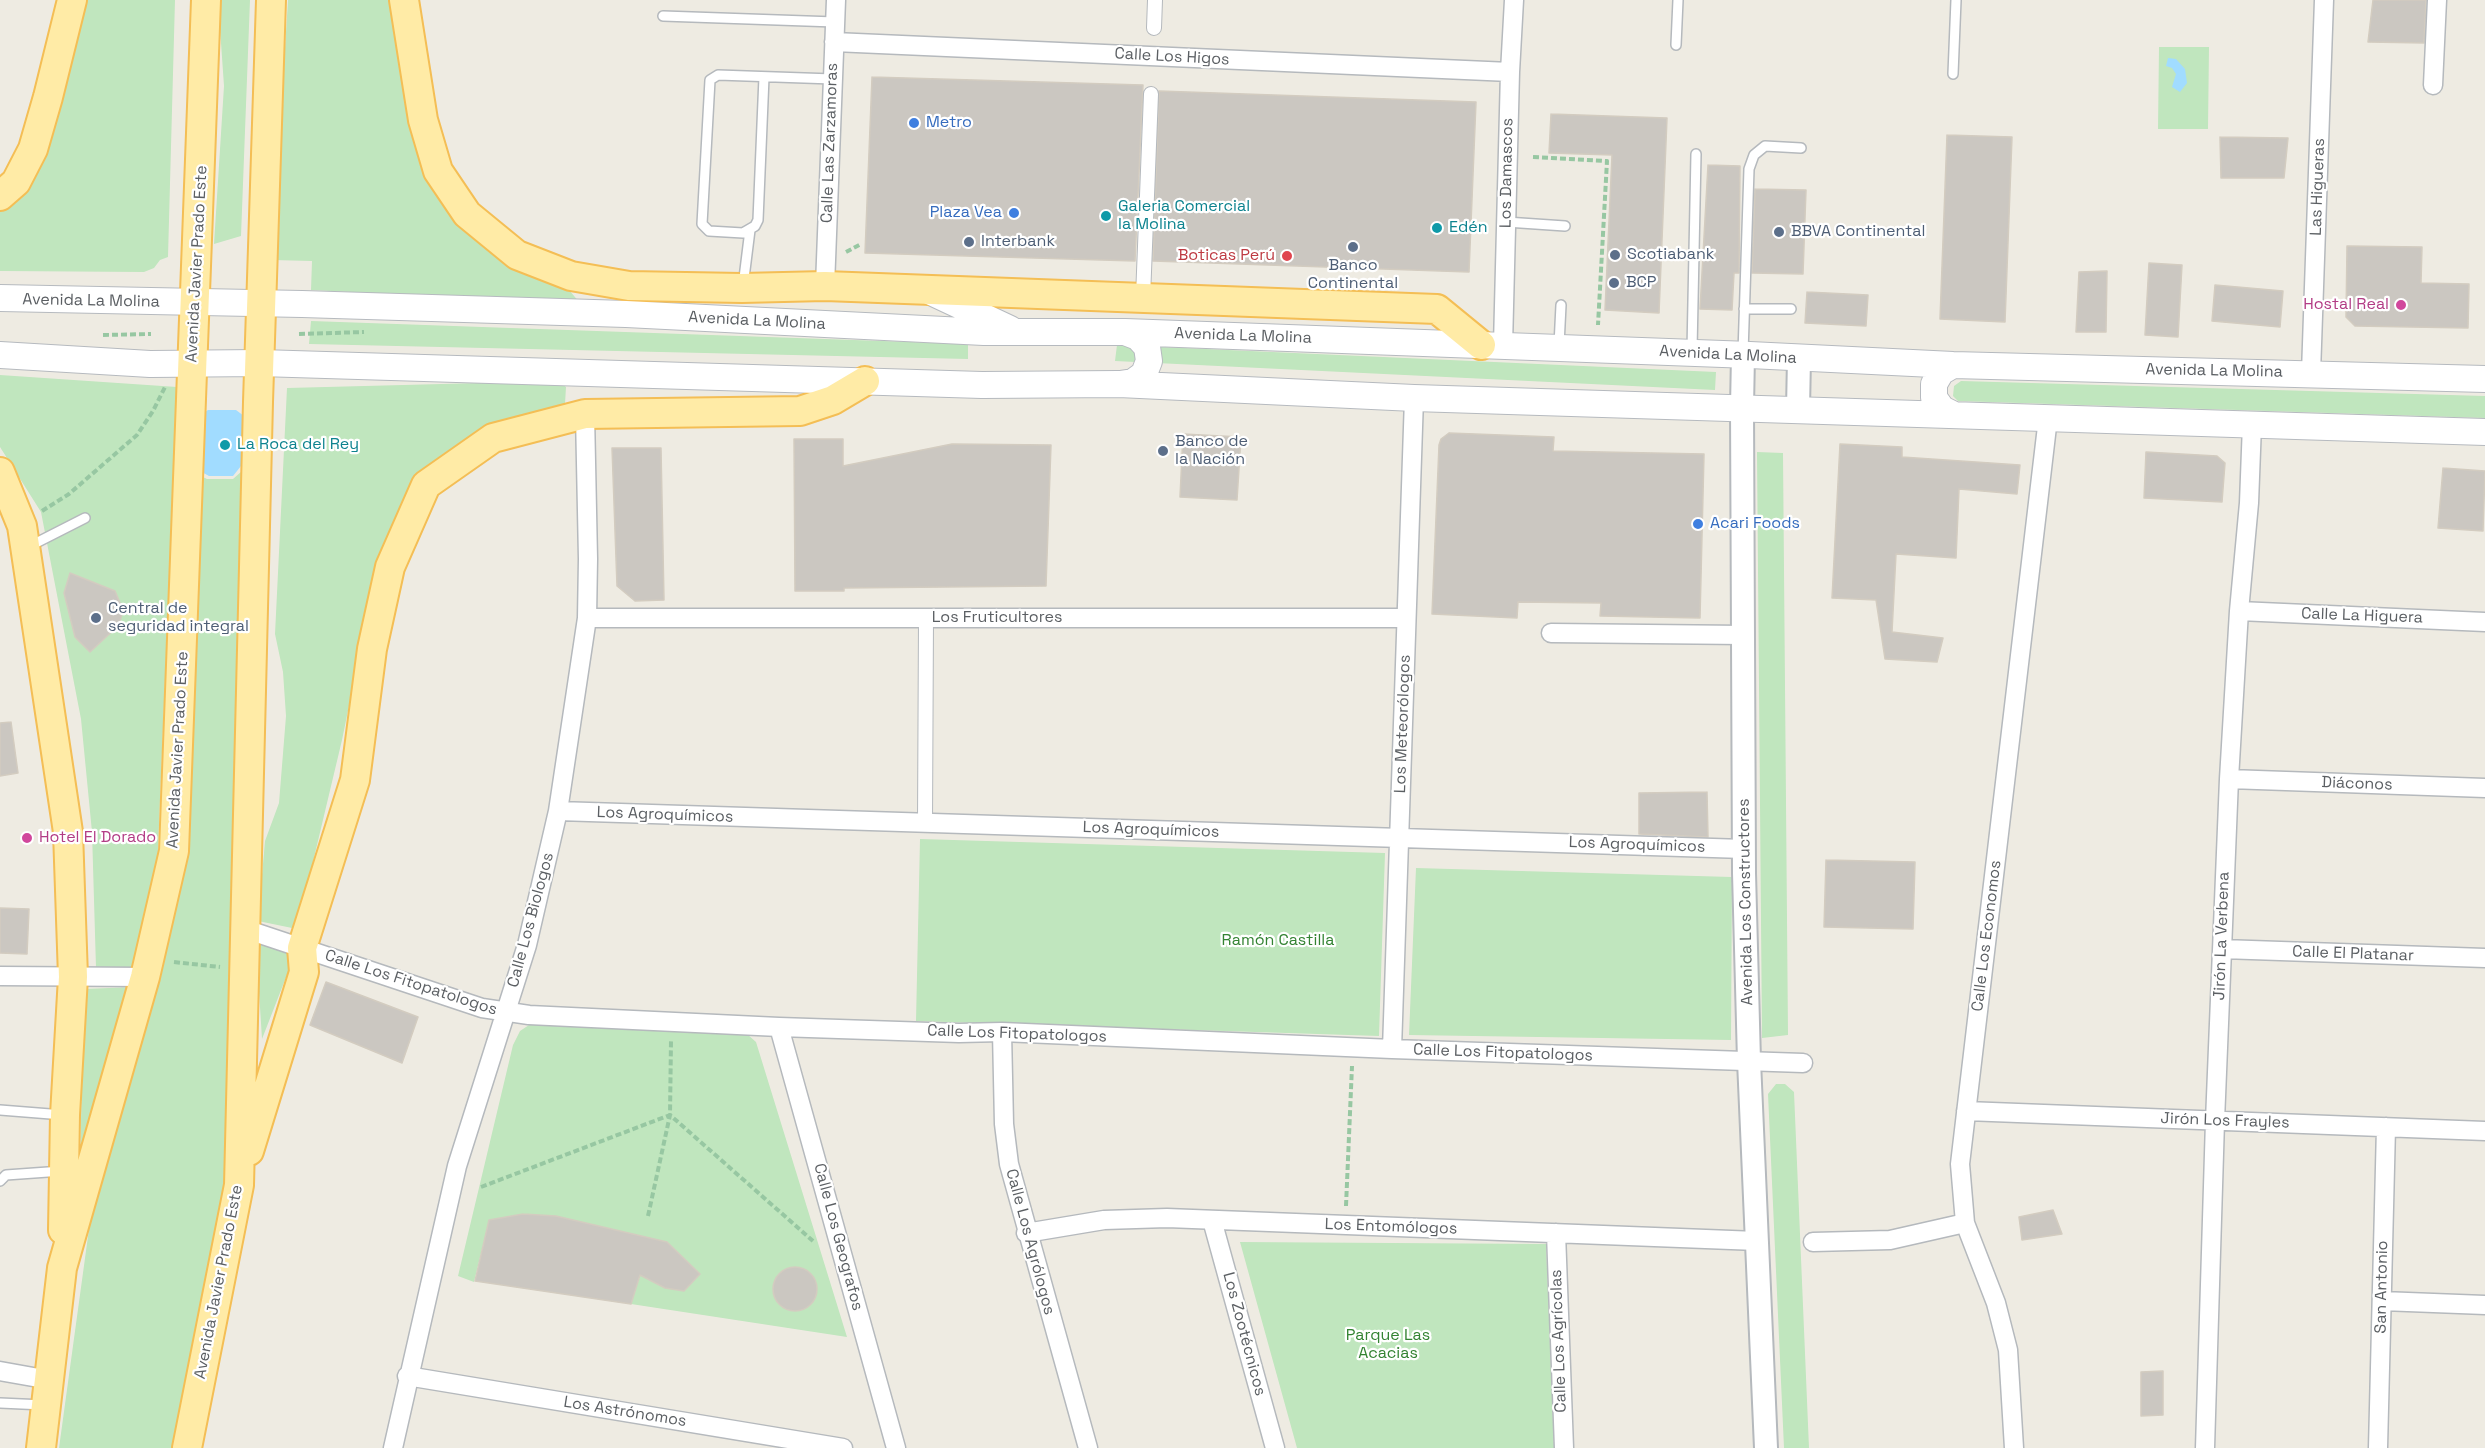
<!DOCTYPE html>
<meta charset="utf-8">
<style>
body{margin:0}
canvas{display:block;background:#eeebe2}
</style>
<canvas width="2485" height="1448"></canvas>
<script>
const ctx = document.querySelector('canvas').getContext('2d');
ctx.lineJoin = 'round';
function fillPath(path, color) {
  ctx.fillStyle = color;
  ctx.fill(path, 'evenodd');
}
function shape(rows) {
  const path = new Path2D();
  for (const r of rows) {
    if (r.length === 3) {
      path.moveTo(r[0] + r[2], r[1]);
      path.arc(r[0], r[1], r[2], 0, 2 * Math.PI);
      continue;
    }
    path.moveTo(r[0], r[1]);
    for (let i = 2; i < r.length; i += 2) path.lineTo(r[i], r[i + 1]);
  }
  return path;
}
function stroke(path, color, width, dash) {
  ctx.strokeStyle = color;
  ctx.lineWidth = width;
  ctx.lineCap = dash ? 'butt' : 'round';
  ctx.setLineDash(dash || []);
  ctx.stroke(path);
}
function write(font, color, halo, rows, align = 'center') {
  ctx.font = font + ' "Space Grotesk",sans-serif';
  ctx.lineWidth = 4.5;
  ctx.setLineDash([]);
  ctx.textBaseline = 'middle';
  ctx.strokeStyle = halo;
  ctx.fillStyle = color;
  for (const [text, x, y, turn = 0] of rows) {
    ctx.save();
    ctx.translate(x, y);
    ctx.rotate((+turn || 0) * Math.PI / 180);
    ctx.textAlign = isNaN(turn) ? turn : align;
    if (halo) ctx.strokeText(text, 0, 0);
    ctx.fillText(text, 0, 0);
    ctx.restore();
  }
}
const green = shape([
 [86,0,175,0,168,257,160,260,154,268,144,272,0,271,0,210,26,192,49,135],
 [218,0,250,0,241,236,214,244,224,86],
 [288,0,389,0,405,104,429,179,569,290,580,303,311,290,312,261,272,260],
 [2159,47,2209,47,2208,129,2158,129],
 [311,321,968,344,968,359,309,344],
 [1117,345,1716,372,1715,390,1115,361],
 [0,375,177,387,157,873,139,968,96,968,92,832,81,719,41,512,0,447],
 [558,381,566,387,565,404,406,503,381,549,342,740,297,929,258,921,265,841,279,803,286,716,283,672,275,634,287,388],
 [1961,381,2485,396,2485,418,1958,401,1953,396,1954,386],
 [1757,452,1783,453,1788,1035,1762,1038],
 [242,471,227,1192,177,1448,59,1448,89,1229,159,968,199,475,207,479,233,479],
 [920,839,1385,853,1379,1036,916,1021],
 [1416,868,1732,877,1731,1040,1409,1035],
 [256,944,297,949,262,1039],
 [134,987,80,1163,84,989],
 [532,1023,747,1034,756,1042,847,1337,631,1304,652,1239,523,1214,489,1220,474,1282,458,1276,513,1045,520,1031],
 [1776,1084,1785,1084,1794,1092,1809,1448,1784,1448,1768,1094],
 [1240,1242,1546,1244,1554,1448,1297,1448]
]);
const water = shape([
 [2168,58,2176,59,2185,69,2187,83,2180,92,2172,87,2176,74,2172,68,2166,66],
 [208,410,236,410,244,416,241,466,233,476,209,476,200,471,205,412]
]);
const building = shape([
 [2373,0,2426,0,2424,43,2368,42,2373,0],
 [872,77,1143,85,1135,261,865,253,872,77],
 [1159,91,1476,102,1469,272,1153,261,1159,91],
 [1551,114,1667,118,1659,313,1605,310,1612,155,1549,153,1551,114],
 [1947,135,2012,137,2005,322,1940,319,1947,135],
 [2220,137,2288,138,2284,178,2221,178,2220,137],
 [1708,165,1740,166,1739,273,1734,273,1732,310,1700,309,1708,165],
 [1755,189,1806,190,1803,274,1752,273,1755,189],
 [2347,246,2422,247,2421,283,2469,284,2468,328,2355,326,2346,317,2347,246],
 [2149,263,2182,265,2178,337,2145,335,2149,263],
 [2107,271,2106,332,2076,332,2079,272,2107,271],
 [2215,285,2283,291,2280,327,2212,321,2215,285],
 [1807,292,1868,295,1866,326,1805,323,1807,292],
 [1449,433,1554,437,1553,451,1704,454,1700,618,1600,616,1601,603,1518,602,1517,618,1432,614,1439,445,1441,439,1449,433],
 [1183,434,1241,437,1237,500,1180,497,1183,434],
 [794,439,843,439,843,466,952,444,1051,445,1046,586,844,588,844,591,795,591,794,439],
 [1840,444,1902,447,1902,457,2020,465,2017,494,1959,489,1956,558,1896,554,1892,632,1943,638,1937,662,1885,659,1876,600,1832,598,1840,444],
 [612,448,661,448,664,600,635,601,617,586,612,448],
 [2146,452,2217,456,2225,463,2222,502,2144,498,2146,452],
 [2443,468,2485,471,2483,531,2438,528,2443,468],
 [70,573,115,591,123,610,119,625,90,652,75,637,64,593,70,573],
 [11,722,18,773,0,776,0,723,11,722],
 [1707,792,1708,837,1639,834,1639,793,1707,792],
 [1826,860,1915,862,1913,929,1824,927,1826,860],
 [0,908,29,909,27,954,0,953,0,908],
 [326,982,418,1017,402,1063,310,1025,326,982],
 [2053,1210,2062,1234,2022,1240,2019,1217,2053,1210],
 [523,1214,556,1216,667,1242,700,1274,684,1291,665,1288,640,1275,631,1304,475,1281,489,1220,523,1214],
 [795,1289,22],
 [2163,1371,2163,1415,2141,1416,2141,1372,2163,1371]
]);
const path = shape([
 [1533,157,1607,161,1598,325],
 [846,252,861,244],
 [299,334,364,332],
 [103,335,151,334],
 [42,511,69,494,137,435,153,411,165,387],
 [174,962,220,967],
 [481,1187,670,1115,813,1241],
 [1346,1206,1352,1066],
 [648,1216,670,1115,671,1041]
]);
const service = shape([
 [663,16,835,22],
 [1676,45,1678,0],
 [1953,74,1956,0],
 [764,77,758,220,755,226,743,233,709,231,702,224,710,80,718,75,833,79],
 [1506,222,1565,226],
 [743,286,750,230],
 [1744,309,1791,309],
 [1559,345,1561,305],
 [1692,350,1696,154],
 [1743,353,1749,169,1754,155,1765,146,1801,148],
 [28,547,85,518],
 [0,1110,63,1115],
 [0,1181,6,1175,62,1171],
 [0,1403,44,1405]
]);
const pedestrian = shape([
 [1154,28,1155,0],
 [1143,297,1151,94],
 [925,823,926,618]
]);
const minor = shape([
 [834,42,1510,72],
 [2433,85,2437,0],
 [825,286,836,0],
 [1503,345,1510,72,1514,0],
 [2311,373,2324,0],
 [2239,611,2485,622],
 [587,618,1406,618],
 [1551,633,1744,635],
 [2229,779,2485,788],
 [558,811,1744,849],
 [245,929,482,1008,529,1015,779,1027,959,1033,1002,1032,1392,1049,1803,1063],
 [2222,949,2485,958],
 [0,976,145,977],
 [779,1027,896,1448],
 [1002,1032,1004,1124,1009,1164,1088,1448],
 [1392,1049,1414,398],
 [1966,1111,2485,1131],
 [1212,1220,1275,1448],
 [1026,1233,1104,1220,1167,1218,1757,1241],
 [1556,1233,1564,1448],
 [1813,1242,1890,1240,1965,1223],
 [2382,1301,2485,1305],
 [0,1371,50,1380],
 [407,1376,843,1448],
 [393,1448,457,1166,527,945,558,811,587,618,588,559,585,414],
 [2014,1448,2008,1350,1996,1303,1965,1223,1960,1164,2048,418],
 [2205,1448,2215,1121,2229,779,2239,611,2249,503,2252,424],
 [2378,1448,2386,1127]
]);
const tertiary = shape([
 [1743,355,1742,407,1744,873,1749,1061,1766,1448],
 [1798,409,1799,358]
]);
const secondary = shape([
 [929,291,1010,329],
 [0,298,302,304,626,314,984,332,1125,332,1750,355,1953,365,2485,379],
 [0,355,150,364,260,363,982,385,1119,384,1414,398,2485,432],
 [1953,365,1941,372,1934,384,1934,398,1942,409,1954,415],
 [1120,384,1133,382,1144,374,1149,361,1147,347,1138,337,1125,332]
]);
const primary = shape([
 [404,0,423,120,438,171,467,214,517,255,571,276,629,286,742,288,825,286,1437,309,1481,345],
 [0,196,16,182,33,149,48,97,72,0],
 [0,472,22,526,68,832,73,977,65,1115,63,1230],
 [249,1151,304,972,302,948,355,780,372,649,390,567,426,485,493,438,585,414,800,411,833,400,865,381],
 [41,1448,62,1268,145,977,174,851,206,0],
 [187,1448,239,1185,258,402,271,0]
]);
const markers = [
 [914,123,6,"#3f7fe0"],
 [1014,213,6,"#3f7fe0"],
 [1106,216,6,"#0f9aa8"],
 [1437,228,6,"#0f9aa8"],
 [1779,232,6,"#5c6f8a"],
 [969,242,6,"#5c6f8a"],
 [1353,247,6,"#5c6f8a"],
 [1615,255,6,"#5c6f8a"],
 [1287,256,6,"#e0444e"],
 [1614,283,6,"#5c6f8a"],
 [2401,305,6,"#d1479c"],
 [225,445,6,"#0f9aa8"],
 [1163,451,6,"#5c6f8a"],
 [1698,524,6,"#3f7fe0"],
 [96,618,6,"#5c6f8a"],
 [27,838,6,"#d1479c"]
];
const streetNames = [
 ["Calle Los Higos",1172,57,3],
 ["Calle Las Zarzamoras",830,143,-88],
 ["Los Damascos",1507,173,-89],
 ["Las Higueras",2318,187,-88],
 ["Avenida Javier Prado Este",197,264,-87],
 ["Avenida La Molina",91,301,1],
 ["Avenida La Molina",757,321,3],
 ["Avenida La Molina",1243,336,2],
 ["Avenida La Molina",1728,355,3],
 ["Avenida La Molina",2214,371,1],
 ["Calle La Higuera",2362,616,2],
 ["Los Fruticultores",997,618],
 ["Los Meteorólogos",1403,724,-88],
 ["Avenida Javier Prado Este",178,750,-87],
 ["Diáconos",2357,784,2],
 ["Los Agroquímicos",665,815,2],
 ["Los Agroquímicos",1151,830,2],
 ["Los Agroquímicos",1637,845,2],
 ["Avenida Los Constructores",1746,902,-91],
 ["Calle Los Biologos",531,920,-75],
 ["Calle Los Economos",1987,936,-83],
 ["Jirón La Verbena",2222,936,-88],
 ["Calle El Platanar",2353,954,2],
 ["Calle Los Fitopatologos",411,983,18],
 ["Calle Los Fitopatologos",1017,1034,2],
 ["Calle Los Fitopatologos",1503,1053,2],
 ["Jirón Los Frayles",2225,1121,2],
 ["Los Entomólogos",1391,1227,2],
 ["Calle Los Geografos",838,1237,75],
 ["Calle Los Agrólogos",1030,1242,75],
 ["Avenida Javier Prado Este",219,1282,-79],
 ["San Antonio",2382,1287,-89],
 ["Los Zootécnicos",1244,1334,75],
 ["Calle Los Agrícolas",1559,1341,-92],
 ["Los Astrónomos",625,1412,9]
];
const shopNames = [
 ["Metro",926,123],
 ["Plaza Vea",1002,213,"right"],
 ["Acari Foods",1710,524]
];
const cultureNames = [
 ["Galeria Comercial",1118,207],
 ["la Molina",1118,225],
 ["Edén",1449,228],
 ["La Roca del Rey",237,445]
];
const serviceNames = [
 ["BBVA Continental",1791,232],
 ["Interbank",981,242],
 ["Scotiabank",1627,255],
 ["Banco",1353,266,"center"],
 ["Continental",1353,284,"center"],
 ["BCP",1626,283],
 ["Banco de",1175,442],
 ["la Nación",1175,460],
 ["Central de",108,609],
 ["seguridad integral",108,627]
];
const healthNames = [
 ["Boticas Perú",1275,256]
];
const hotelNames = [
 ["Hostal Real",2389,305],
 ["Hotel El Dorado",39,838,"left"]
];
const parkNames = [
 ["Ramón Castilla",1278,941],
 ["Parque Las",1388,1336],
 ["Acacias",1388,1354]
];
fillPath(green, '#c0e6be');
fillPath(water, '#a1dcff');
fillPath(building, '#cbc7c1');
stroke(building, '#d3ccc0', 1.5);
stroke(service, '#b5b9bd', 12);
stroke(pedestrian, '#b5b9bd', 16);
stroke(minor, '#b5b9bd', 21);
stroke(tertiary, '#b5b9bd', 26);
stroke(secondary, '#b6babf', 28);
stroke(primary, '#f4be55', 32);
stroke(path, '#97c7a2', 4, [6, 3]);
stroke(service, '#fff', 9);
stroke(pedestrian, '#fff', 14);
stroke(minor, '#fff', 18);
stroke(tertiary, '#fff', 22);
stroke(secondary, '#fff', 26);
stroke(primary, '#ffeba6', 28);
for (const [x, y, r, color] of markers) {
  const dot = new Path2D();
  dot.arc(x, y, r, 0, 2 * Math.PI);
  ctx.fillStyle = color;
  ctx.fill(dot);
  stroke(dot, '#fff', 2);
}
write('16px', '#5b5f63', '#fff', streetNames);
write('16px', '#366cbe', '#fff', shopNames, 'left');
write('16px', '#0d838f', '#fff', cultureNames, 'left');
write('16px', '#4e5e75', '#fff', serviceNames, 'left');
write('16px', '#be3a42', '#fff', healthNames, 'right');
write('16px', '#b23c85', '#fff', hotelNames, 'right');
write('16px', '#338332', '#fff', parkNames);
</script>
